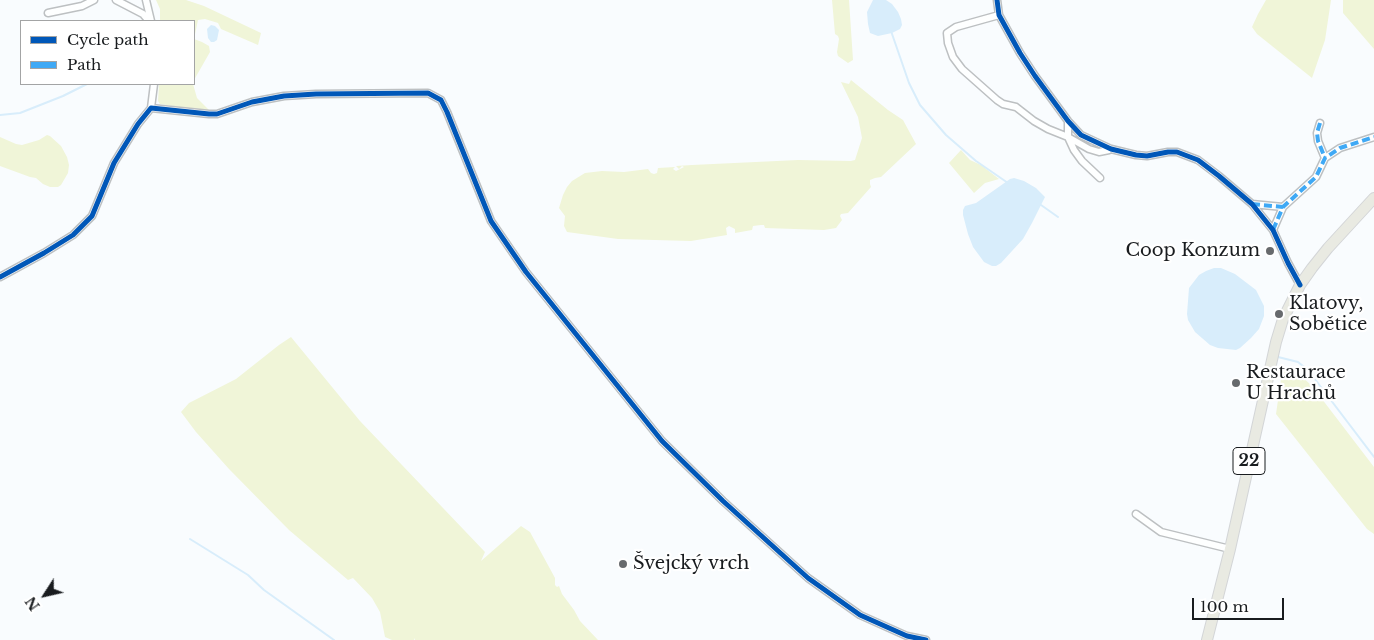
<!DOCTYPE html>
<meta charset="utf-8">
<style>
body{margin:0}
#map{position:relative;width:1374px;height:640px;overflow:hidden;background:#f9fcfe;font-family:"Libre Baskerville",serif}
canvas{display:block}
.legend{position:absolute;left:20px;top:20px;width:175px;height:65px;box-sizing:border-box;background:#fff;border:1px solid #a3a4a5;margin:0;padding:6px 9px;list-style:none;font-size:15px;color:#191c1f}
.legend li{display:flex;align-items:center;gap:10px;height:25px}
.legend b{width:25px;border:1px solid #a3a4a5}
.north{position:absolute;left:20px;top:570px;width:50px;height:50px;-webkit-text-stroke:4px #fff;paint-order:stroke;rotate:235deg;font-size:14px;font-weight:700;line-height:20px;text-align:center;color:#191c1f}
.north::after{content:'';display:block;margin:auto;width:18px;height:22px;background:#191c1f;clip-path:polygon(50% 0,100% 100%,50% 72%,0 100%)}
.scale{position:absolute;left:1192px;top:598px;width:92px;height:22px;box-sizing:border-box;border:2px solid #191c1f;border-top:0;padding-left:6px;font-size:15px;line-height:18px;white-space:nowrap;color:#191c1f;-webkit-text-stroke:4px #fff;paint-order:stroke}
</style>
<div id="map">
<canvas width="1374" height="640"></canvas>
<ul class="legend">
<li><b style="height:6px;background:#0057b8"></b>Cycle path</li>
<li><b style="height:6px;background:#3fa9f5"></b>Path</li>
</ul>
<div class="north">N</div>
<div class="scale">100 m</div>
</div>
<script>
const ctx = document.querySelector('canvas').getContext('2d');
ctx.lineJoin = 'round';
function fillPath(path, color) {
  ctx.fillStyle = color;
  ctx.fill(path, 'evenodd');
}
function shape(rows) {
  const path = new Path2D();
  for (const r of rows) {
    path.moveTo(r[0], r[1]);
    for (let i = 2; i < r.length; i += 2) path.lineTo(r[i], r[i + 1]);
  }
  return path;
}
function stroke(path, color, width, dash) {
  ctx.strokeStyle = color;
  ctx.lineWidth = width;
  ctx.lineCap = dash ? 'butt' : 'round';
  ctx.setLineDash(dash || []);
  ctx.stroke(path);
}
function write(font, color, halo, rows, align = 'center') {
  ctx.font = font + ' "Libre Baskerville",serif';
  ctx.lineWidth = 4.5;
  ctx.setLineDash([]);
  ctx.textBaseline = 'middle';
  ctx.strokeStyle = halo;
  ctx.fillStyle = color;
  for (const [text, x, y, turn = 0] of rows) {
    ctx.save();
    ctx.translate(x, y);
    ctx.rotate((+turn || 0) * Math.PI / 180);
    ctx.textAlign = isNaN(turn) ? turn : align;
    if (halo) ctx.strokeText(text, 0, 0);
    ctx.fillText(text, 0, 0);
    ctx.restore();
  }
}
const green = shape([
 [156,0,186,0,204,6,261,33,258,45,221,29,218,23,205,19,198,20,194,39,202,42,209,46,210,52,194,80,194,21,160,21,160,9],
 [832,0,849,0,853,60,848,63,838,56,837,52,839,39,838,36,835,34],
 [1266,0,1331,0,1325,40,1312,78,1257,34,1252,27,1258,14],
 [1343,0,1374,0,1374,49,1343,13],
 [851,80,888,110,903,120,916,144,881,177,875,178,870,180,870,184,871,187,848,213,841,214,840,216,842,220,836,228,824,230,765,228,764,225,761,225,753,226,752,230,735,233,735,229,729,226,726,228,727,235,691,241,618,239,567,232,564,226,565,216,559,208,563,195,567,187,572,181,585,173,602,171,624,172,648,169,651,173,654,174,657,173,658,168,675,167,673,169,676,171,684,167,682,166,679,169,676,166,692,165,798,160,851,161,855,160,862,138,858,117,841,82,849,84],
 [159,84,193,84,197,98,209,110,206,111,160,104,158,101],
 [47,135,50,136,61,146,67,157,69,165,68,173,61,185,58,187,50,187,43,184,36,178,30,177,0,166,0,137,16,144,22,145,39,140],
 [961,150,970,160,981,165,999,179,985,183,974,193,949,163],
 [291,337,360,421,485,552,481,561,521,526,530,532,555,578,555,585,557,587,559,586,562,594,574,610,580,621,598,640,415,640,414,638,414,640,392,640,385,637,380,612,372,598,353,578,348,580,289,530,229,469,196,432,181,412,189,403,236,379,279,345],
 [1289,369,1297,372,1312,386,1374,467,1374,534,1367,529,1276,414,1281,379,1284,372]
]);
const water = shape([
 [873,0,886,0,892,4,898,12,901,19,902,25,900,29,892,33,878,36,870,33,868,24,867,12],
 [211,25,215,26,219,30,217,40,214,42,211,42,208,38,207,29],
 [1014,178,1024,181,1036,188,1045,197,1032,223,1023,239,1001,263,996,266,992,266,984,262,973,247,968,234,963,215,963,210,965,206,976,203,1010,179],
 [1214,268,1221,268,1235,274,1256,290,1264,306,1264,316,1259,329,1251,338,1240,348,1236,350,1218,348,1210,345,1195,332,1188,320,1187,314,1189,288,1199,275,1206,271]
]);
const stream = shape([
 [891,31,909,83,920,105,946,135,976,161,1008,183],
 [0,115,20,113,63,96,87,84],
 [1041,205,1058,217],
 [1278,357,1298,362,1308,370,1374,457],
 [190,539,248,575,264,590,334,640]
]);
const street = shape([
 [116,0,143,14,149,21],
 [146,0,151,21],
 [997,0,999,15,1020,53,1035,76,1068,121,1081,135,1111,149,1136,155,1147,156,1168,152,1177,152,1198,160,1219,176,1252,204,1273,230,1288,263,1300,285],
 [48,13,82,6,94,0],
 [999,15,956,27,947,33,948,43,953,57,962,69,997,100,1003,104,1016,107,1034,121,1048,129,1068,137,1089,149,1099,152,1109,150],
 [151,108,154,84],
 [1068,121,1068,137,1074,150,1082,161,1100,178],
 [1320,123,1317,133,1318,141,1325,158],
 [1252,204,1283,207],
 [1273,230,1283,207,1316,177,1325,158,1340,148,1374,137],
 [0,277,44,253,73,235,92,216,114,163,138,124,151,108,209,114,217,114,252,102,284,96,316,94,428,93,441,100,447,112,491,221,526,272,662,441,723,501,808,578,860,615,907,636,926,640],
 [1136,514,1161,532,1230,549]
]);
const primary = shape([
 [1207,640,1230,549,1276,342,1283,319,1300,285,1312,268,1328,248,1374,198]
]);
const quiet = shape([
 [1320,123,1317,133,1318,141,1325,158],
 [1252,204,1283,207],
 [1273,230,1283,207,1316,177,1325,158,1340,148,1374,137]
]);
const cycleway = shape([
 [997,0,999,15,1020,53,1035,76,1068,121,1081,135,1111,149,1136,155,1147,156,1168,152,1177,152,1198,160,1219,176,1252,204,1273,230,1288,263,1300,285],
 [0,277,44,253,73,235,92,216,114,163,138,124,151,108,209,114,217,114,252,102,284,96,316,94,428,93,441,100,447,112,491,221,526,272,662,441,723,501,808,578,860,615,907,636,926,640]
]);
const markers = [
 [1270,251,5,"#676a6d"],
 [1279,314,5,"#676a6d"],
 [1236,383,5,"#676a6d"],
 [623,564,5,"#676a6d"]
];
const shields = [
 [1249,461,32]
];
const shieldNames = [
 ["22",1249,461]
];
const poiNames = [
 ["Coop Konzum",1260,251,"right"],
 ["Klatovy,",1289,304],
 ["Sobětice",1289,325],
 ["Restaurace",1246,373],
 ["U Hrachů",1246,394],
 ["Švejcký vrch",633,564]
];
fillPath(green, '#f0f5d8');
fillPath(water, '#d8edfb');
stroke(stream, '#d8edfb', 2);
stroke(street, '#bdc0c2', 9);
stroke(primary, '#d3d5d7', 12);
stroke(street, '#feffff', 6);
stroke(primary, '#e9eae2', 10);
stroke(quiet, '#3fa9f5', 4, [8, 4]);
stroke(cycleway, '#0057b8', 5);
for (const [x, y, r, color] of markers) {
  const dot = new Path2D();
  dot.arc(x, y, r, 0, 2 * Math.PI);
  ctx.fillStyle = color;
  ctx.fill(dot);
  stroke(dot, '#fff', 2);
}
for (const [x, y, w] of shields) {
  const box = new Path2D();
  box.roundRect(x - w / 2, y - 13.5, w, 27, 4);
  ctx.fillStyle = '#fff';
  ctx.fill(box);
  stroke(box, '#191c1f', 1);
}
write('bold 16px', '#191c1f', null, shieldNames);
write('18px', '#191c1f', '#fff', poiNames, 'left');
</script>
